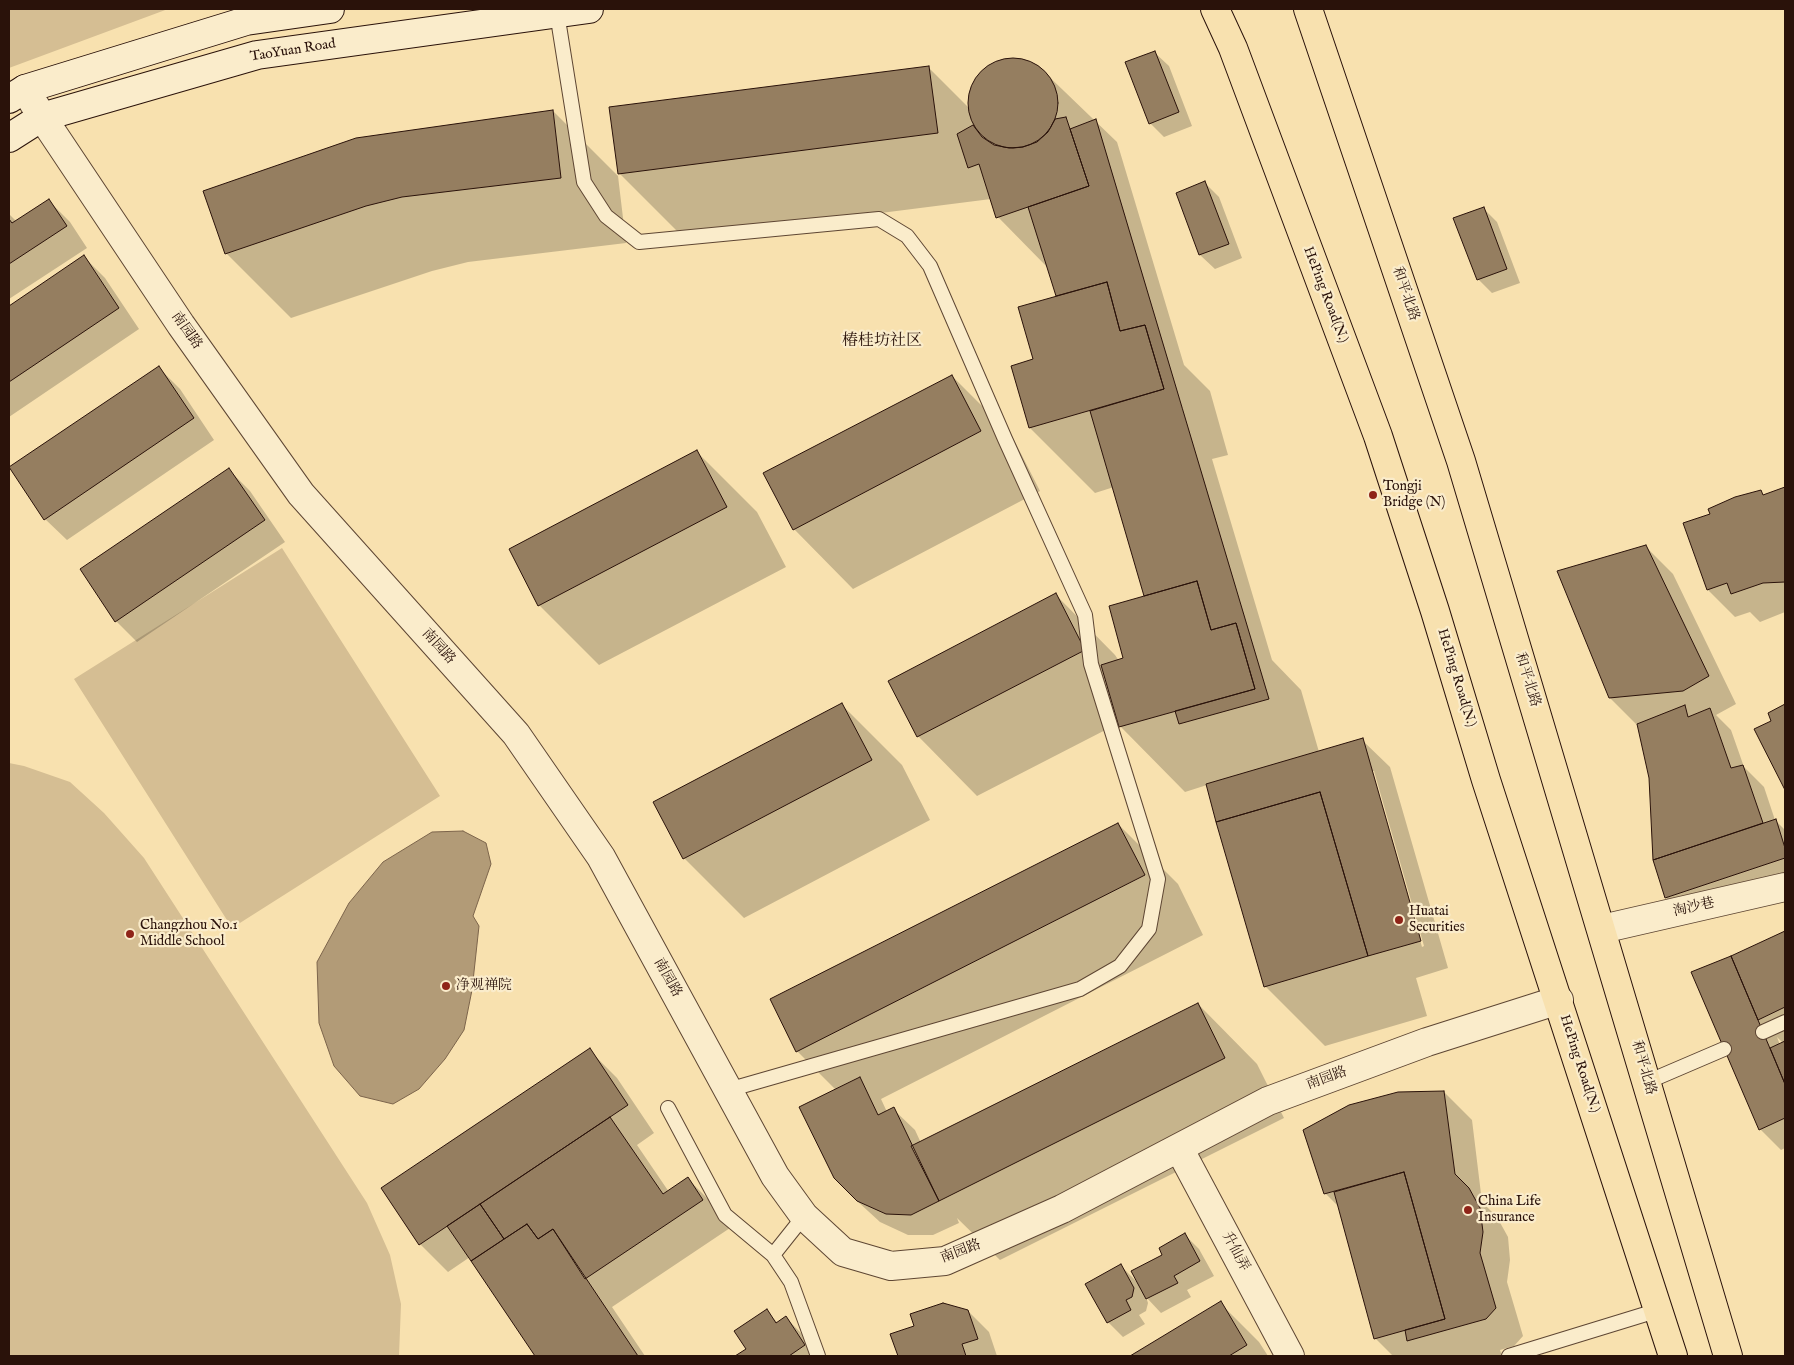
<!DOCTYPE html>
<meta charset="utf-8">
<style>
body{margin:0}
#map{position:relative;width:1794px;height:1365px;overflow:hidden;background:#f8e1af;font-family:"IM FELL English",serif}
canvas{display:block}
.frame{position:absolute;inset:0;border:10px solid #2a120a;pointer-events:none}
</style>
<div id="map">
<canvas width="1794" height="1365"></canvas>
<div class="frame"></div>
</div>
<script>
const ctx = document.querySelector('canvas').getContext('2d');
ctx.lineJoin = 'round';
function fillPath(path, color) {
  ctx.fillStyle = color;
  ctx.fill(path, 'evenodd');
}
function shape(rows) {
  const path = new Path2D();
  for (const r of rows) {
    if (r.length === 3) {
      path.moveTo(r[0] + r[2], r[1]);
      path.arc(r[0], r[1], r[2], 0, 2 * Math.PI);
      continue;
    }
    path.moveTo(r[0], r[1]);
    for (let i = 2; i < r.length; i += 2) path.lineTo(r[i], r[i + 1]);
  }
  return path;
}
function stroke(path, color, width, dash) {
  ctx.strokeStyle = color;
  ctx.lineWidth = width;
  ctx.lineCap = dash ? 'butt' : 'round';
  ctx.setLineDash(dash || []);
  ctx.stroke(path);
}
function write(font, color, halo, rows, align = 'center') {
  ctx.font = font + ' "IM FELL English","Noto Serif SC",serif';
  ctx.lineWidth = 4.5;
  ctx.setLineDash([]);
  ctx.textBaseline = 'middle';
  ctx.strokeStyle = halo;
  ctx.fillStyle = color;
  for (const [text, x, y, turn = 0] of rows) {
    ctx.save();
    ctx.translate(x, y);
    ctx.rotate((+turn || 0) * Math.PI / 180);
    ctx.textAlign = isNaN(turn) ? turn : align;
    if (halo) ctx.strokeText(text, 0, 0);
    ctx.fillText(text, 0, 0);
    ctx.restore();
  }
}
const green = shape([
 [9,9,168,9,9,68],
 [282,548,440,796,232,928,74,679],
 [9,763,24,766,70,782,104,813,144,858,367,1203,390,1255,401,1304,399,1356,9,1356]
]);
const water = shape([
 [463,831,486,843,491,864,473,916,479,926,472,990,464,1030,445,1059,419,1089,393,1104,360,1096,334,1066,319,1023,317,962,349,903,383,862,432,832,463,831]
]);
const shadow = shape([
 [1154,52,1169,66,1192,126,1164,137,1150,123],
 [1010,59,1025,60,1038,66,1117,142,1184,365,1210,391,1228,455,1212,459,1272,660,1301,690,1319,752,1362,740,1390,767,1448,968,1416,978,1427,1016,1325,1046,1265,986,1207,785,1185,792,1120,726,1119,723,977,796,918,736,1056,595,1115,655,1119,661,1125,659,1146,597,1114,487,1095,493,1030,428,1034,360,1058,297,1049,269,998,217,991,199,684,238,619,173,929,68,969,108,969,96,974,82,983,70,995,62],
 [1371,771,1374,771,1424,946,1422,947],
 [553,111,618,176,626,243,468,262,432,271,291,318,226,253],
 [1205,183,1219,197,1242,258,1215,269,1200,255,1177,194],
 [49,201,70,222,87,248,9,299,9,214,17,222],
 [1483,208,1497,222,1520,283,1492,293,1478,279],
 [84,257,105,278,139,329,9,417,9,307],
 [159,368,180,389,214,440,67,540,45,519],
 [952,376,1012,436,1040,491,853,589,794,529],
 [697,452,757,512,786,567,599,665,539,605],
 [229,470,250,491,285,542,137,642,116,621],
 [1785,488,1785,612,1760,622,1750,612,1735,617,1708,590,1712,515,1761,492,1764,496],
 [1645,546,1673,574,1736,704,1716,715,1731,730,1744,767,1764,787,1775,820,1785,830,1785,886,1688,919,1666,898,1654,860,1650,777,1638,726,1610,698],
 [842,705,902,765,930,820,744,918,684,858],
 [1785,706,1785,788,1756,730,1773,722,1769,714],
 [1118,824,1178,884,1203,935,881,1099,887,1112,893,1109,915,1130,921,1143,1198,1004,1257,1064,1284,1118,1000,1260,957,1218,959,1223,933,1235,908,1235,880,1222,856,1200,836,1090,797,1051],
 [1785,933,1785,1148,1781,1150,1760,1129,1731,957],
 [1777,1037,1783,1043,1780,1045],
 [589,1050,617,1078,654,1133,637,1145,669,1192,688,1179,716,1207,730,1228,612,1307,645,1356,537,1356,470,1257,448,1272,420,1244],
 [1444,1092,1472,1120,1482,1202,1497,1217,1508,1237,1510,1260,1507,1282,1523,1336,1514,1346,1500,1350,1502,1356,1393,1356,1375,1338,1339,1207,1325,1193],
 [1185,1235,1199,1249,1214,1276,1187,1290,1191,1297,1161,1313,1146,1297,1148,1303,1146,1311,1139,1315,1145,1324,1123,1337,1108,1322,1087,1285,1121,1266,1138,1283],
 [1220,1303,1259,1342,1268,1356,1133,1356],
 [766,1311,778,1323,786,1318,807,1339,818,1356,737,1356,748,1349],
 [968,1311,989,1332,997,1356,899,1356,892,1335]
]);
const building = shape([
 [1155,51,1179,112,1149,124,1125,62,1155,51],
 [1013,103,45],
 [929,66,938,133,618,174,609,107,929,66],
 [553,110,561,178,402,197,366,206,225,254,203,191,356,138,553,110],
 [1066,117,1089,186,996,218,979,164,968,168,957,134,973,125,982,137,994,145,1009,148,1023,147,1037,142,1048,132,1055,119,1066,117],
 [1096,119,1269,699,1179,724,1175,711,1255,689,1236,623,1211,630,1197,581,1144,596,1090,411,1164,389,1145,325,1120,331,1107,282,1056,296,1028,207,1089,186,1070,129,1096,119],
 [1205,181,1229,244,1199,255,1176,193,1205,181],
 [49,199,67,226,9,264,9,219,12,223,49,199],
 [1484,207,1507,269,1477,280,1453,218,1484,207],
 [84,255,119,308,9,382,9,306,84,255],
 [1107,282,1120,331,1145,325,1164,389,1029,428,1011,366,1033,359,1018,307,1107,282],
 [159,366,194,418,44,520,9,467,159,366],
 [952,375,981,431,793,530,763,473,952,375],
 [697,450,727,507,538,606,509,549,697,450],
 [229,468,265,520,115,622,80,569,229,468],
 [1785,487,1785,582,1763,583,1731,594,1727,583,1707,590,1683,523,1710,514,1708,509,1735,497,1761,490,1763,495,1785,487],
 [1646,545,1709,676,1683,691,1609,698,1557,571,1646,545],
 [1197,581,1211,630,1236,623,1255,689,1119,727,1101,665,1123,658,1109,606,1197,581],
 [1056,593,1085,650,917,737,888,681,1056,593],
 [842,703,872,760,683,859,653,802,842,703],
 [1785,704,1785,790,1754,729,1771,721,1768,713,1785,704],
 [1685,705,1688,717,1710,708,1731,768,1743,765,1763,823,1653,860,1649,778,1637,724,1685,705],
 [1363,738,1421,941,1368,956,1320,792,1216,822,1206,784,1363,738],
 [1320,792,1368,956,1264,987,1216,822,1320,792],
 [1776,819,1785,848,1785,858,1665,898,1653,860,1776,819],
 [1118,823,1145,875,796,1052,770,999,1118,823],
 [1785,931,1785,1007,1758,1020,1731,956,1785,931],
 [1731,956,1785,1084,1785,1118,1759,1130,1691,972,1731,956],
 [1198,1003,1225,1058,939,1201,911,1146,1198,1003],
 [1785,1041,1785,1084,1770,1048,1785,1041],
 [590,1048,628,1105,419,1245,381,1188,590,1048],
 [860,1077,878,1115,894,1107,939,1201,911,1215,886,1214,857,1201,834,1178,799,1107,860,1077],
 [1444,1091,1455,1174,1469,1188,1480,1208,1483,1232,1480,1253,1496,1308,1486,1319,1407,1341,1405,1330,1445,1319,1404,1172,1324,1194,1303,1130,1349,1105,1398,1092,1444,1091],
 [610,1117,663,1194,688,1177,703,1200,585,1279,553,1229,538,1239,527,1224,504,1239,480,1204,610,1117],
 [1404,1172,1445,1319,1374,1339,1334,1192,1404,1172],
 [480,1204,504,1239,471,1261,447,1226,480,1204],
 [527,1224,538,1239,553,1229,638,1356,535,1356,471,1261,527,1224],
 [1185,1233,1200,1261,1174,1276,1178,1283,1146,1299,1131,1271,1162,1255,1159,1248,1185,1233],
 [1121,1264,1134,1288,1132,1297,1126,1300,1131,1310,1107,1323,1085,1284,1121,1264],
 [1221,1301,1247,1345,1229,1356,1130,1356,1221,1301],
 [943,1303,968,1310,978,1339,962,1344,966,1356,898,1356,890,1334,914,1326,910,1314,943,1303],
 [767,1309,776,1323,786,1316,805,1345,789,1356,735,1356,746,1349,734,1331,767,1309]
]);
const lane = shape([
 [557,13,584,182,606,216,639,242,879,219,907,236,930,266,1005,439,1085,615,1091,664,1158,879,1149,929,1120,966,1080,989,728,1090],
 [1763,1032,1785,1022],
 [1647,1082,1724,1049],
 [668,1108,725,1215,773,1255,791,1282,818,1356],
 [773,1255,804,1216],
 [1509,1356,1659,1310]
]);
const street = shape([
 [25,89,42,117,181,325,301,494,516,734,601,857,775,1176,804,1216,843,1252,891,1266,945,1261,1062,1209,1268,1101,1427,1042,1559,1000],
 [1602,929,1785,887],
 [1179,1148,1290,1356]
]);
const secondary = shape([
 [9,99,25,89,246,21,330,9],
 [9,138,42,117,257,55,589,9]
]);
const primary = shape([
 [1215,9,1233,48,1378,436,1435,611,1486,780,1673,1356],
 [1308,9,1461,461,1728,1356]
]);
const markers = [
 [1373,495,5,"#8f2418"],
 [1399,920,5,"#8f2418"],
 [130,934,5,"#8f2418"],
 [446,986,5,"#8f2418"],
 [1468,1210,5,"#8f2418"]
];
const streetNames = [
 ["TaoYuan Road",293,51,-9],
 ["和平北路",1405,294,71],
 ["HePing Road(N.)",1325,295,69],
 ["南园路",186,331,55],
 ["南园路",438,647,48],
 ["HePing Road(N.)",1456,678,73],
 ["和平北路",1527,680,73],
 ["淘沙巷",1694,908,-13],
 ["南园路",667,978,61],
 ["HePing Road(N.)",1579,1064,72],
 ["和平北路",1643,1068,74],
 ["南园路",1327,1079,-20],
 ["南园路",961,1252,-21],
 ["升仙弄",1235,1252,62]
];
const poiNames = [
 ["Tongji",1383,487],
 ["Bridge (N)",1383,503],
 ["Huatai",1409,912],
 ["Securities",1409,928],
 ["Changzhou No.1",140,926],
 ["Middle School",140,942],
 ["净观禅院",456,986],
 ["China Life",1478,1202],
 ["Insurance",1478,1218]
];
const quarterNames = [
 ["椿桂坊社区",882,342]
];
fillPath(green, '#d5be93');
fillPath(water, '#b29b77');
stroke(water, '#7c644b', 1);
fillPath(shadow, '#0003');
fillPath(building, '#957e60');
stroke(building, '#2a120a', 1);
stroke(lane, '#5e4633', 16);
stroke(street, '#5e4633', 30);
stroke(secondary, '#2a120a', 30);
stroke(primary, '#2a120a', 30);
stroke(lane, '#faeccb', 14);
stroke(street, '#faeccb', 28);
stroke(secondary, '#faeccb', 28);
stroke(primary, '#f8e1af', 28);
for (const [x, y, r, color] of markers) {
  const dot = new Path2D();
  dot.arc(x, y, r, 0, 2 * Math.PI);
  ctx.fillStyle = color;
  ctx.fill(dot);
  stroke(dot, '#faeccb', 2);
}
write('14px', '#2a120a', '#faeccb', streetNames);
write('14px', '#2a120a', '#faeccb', poiNames, 'left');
write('16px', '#2a120a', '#faeccb', quarterNames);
</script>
